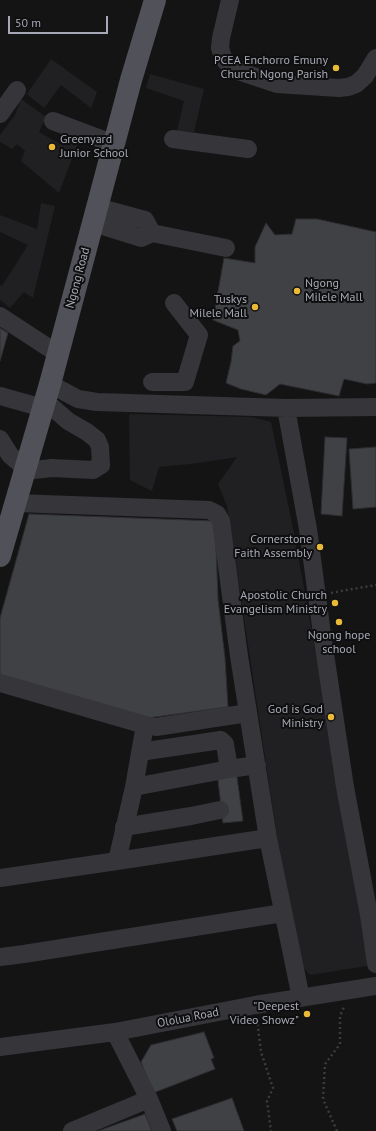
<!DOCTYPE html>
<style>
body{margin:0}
#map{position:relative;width:376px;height:1131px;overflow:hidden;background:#141415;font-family:"PT Sans",sans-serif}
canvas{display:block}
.scale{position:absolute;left:8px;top:16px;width:100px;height:18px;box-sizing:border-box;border:2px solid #a6a9b5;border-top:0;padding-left:5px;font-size:12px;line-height:14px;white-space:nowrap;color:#a6a9b5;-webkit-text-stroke:3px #0f0f10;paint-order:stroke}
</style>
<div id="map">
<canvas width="376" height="1131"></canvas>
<div class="scale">50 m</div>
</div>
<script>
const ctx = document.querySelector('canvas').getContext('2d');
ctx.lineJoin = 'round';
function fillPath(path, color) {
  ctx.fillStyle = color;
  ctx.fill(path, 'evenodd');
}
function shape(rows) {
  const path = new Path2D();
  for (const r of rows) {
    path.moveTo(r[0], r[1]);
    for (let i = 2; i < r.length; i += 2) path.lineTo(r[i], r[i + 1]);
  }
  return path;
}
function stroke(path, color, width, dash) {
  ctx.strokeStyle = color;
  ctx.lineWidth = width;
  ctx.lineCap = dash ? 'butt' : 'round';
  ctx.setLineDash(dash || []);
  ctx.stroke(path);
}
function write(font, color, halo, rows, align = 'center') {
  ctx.font = font + ' "PT Sans",sans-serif';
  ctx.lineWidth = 4;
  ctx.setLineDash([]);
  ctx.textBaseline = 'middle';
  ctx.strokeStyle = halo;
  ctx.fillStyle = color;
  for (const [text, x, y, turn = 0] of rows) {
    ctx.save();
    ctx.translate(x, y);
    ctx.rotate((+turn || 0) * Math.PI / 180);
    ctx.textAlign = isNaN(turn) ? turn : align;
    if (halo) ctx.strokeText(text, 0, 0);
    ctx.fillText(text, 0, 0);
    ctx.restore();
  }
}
const built = shape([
 [51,59,97,92,91,108,61,85,44,108,27,94],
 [150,74,204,89,194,132,177,131,184,101,146,88],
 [21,99,46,117,39,132,60,144,70,136,79,140,59,193,21,161,25,151,17,144,12,149,0,142,0,135,15,115],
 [41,203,55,206,33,298,24,292,10,308,0,300,0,285,2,286,28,245,0,232,0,215,37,229],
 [129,414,252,417,271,422,294,533,367,936,367,966,310,975,298,962,284,883,227,506,218,484,237,457,191,464,159,467,152,491,130,480]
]);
const building = shape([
 [296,219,317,219,376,232,376,383,367,384,344,379,339,396,280,384,266,395,241,389,226,383,231,362,233,346,240,341,238,330,213,320,224,258,255,263,255,247,266,223,275,235,292,234,296,219],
 [0,328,8,333,0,361,0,328],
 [325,437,347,438,342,516,321,514,325,437],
 [376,447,376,507,353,509,349,449,376,447],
 [29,514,215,521,218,599,225,658,228,707,148,718,0,675,0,618,29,514],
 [236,770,243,821,223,823,217,772,236,770],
 [204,1032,214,1058,211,1059,215,1069,153,1093,141,1062,151,1045,204,1032],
 [232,1098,244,1131,177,1131,172,1119,232,1098],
 [145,1114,152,1131,98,1131,145,1114]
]);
const path = shape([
 [331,593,341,591,376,585],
 [257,1019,261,1052,273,1088,267,1101,271,1131],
 [337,1131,323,1099,325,1064,340,1044,340,1016,344,1007]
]);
const minor = shape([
 [230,0,221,38,220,48,223,58,230,66,241,72,277,84,339,88,348,87,356,84,365,76,376,58],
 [0,114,17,90],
 [53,121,114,144],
 [173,139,248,149],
 [93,223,141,238,152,233,145,220,97,207],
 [152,233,226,248],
 [0,316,58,354],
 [152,382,185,382,199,335,174,303],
 [50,384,78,399,97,402,286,408,376,407],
 [0,396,43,408],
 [286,408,308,529,322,634,345,787,369,915,376,964],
 [0,439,10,455,25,468],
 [25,471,52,468,93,470,101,465,100,447,97,440,87,432,68,421,45,401],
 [16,503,209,510,217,514,221,521,239,656,268,838,301,998],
 [0,683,145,725,156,727,248,713],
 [140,752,221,740,225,744,229,769],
 [134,787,229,769,257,765],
 [124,827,191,816,220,810],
 [117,861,134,787,145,725],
 [0,878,117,861,268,838],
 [0,957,24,954,283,913],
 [0,1047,115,1032,255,1005,376,986],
 [149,1099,162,1131],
 [72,1131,149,1099,115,1032]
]);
const major = shape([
 [0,556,50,384,131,80,155,0]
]);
const markers = [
 [336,68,4,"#e9b937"],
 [52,147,4,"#e9b937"],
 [297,291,4,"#e9b937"],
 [255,307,4,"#e9b937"],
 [320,547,4,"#e9b937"],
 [335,603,4,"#e9b937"],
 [339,622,4,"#e9b937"],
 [331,717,4,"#e9b937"],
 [307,1014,4,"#e9b937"]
];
const poiNames = [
 ["PCEA Enchorro Emuny",328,61],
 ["Church Ngong Parish",328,75],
 ["Greenyard",60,140,"left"],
 ["Junior School",60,154,"left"],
 ["Ngong",305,284,"left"],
 ["Milele Mall",305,298,"left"],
 ["Tuskys",247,300],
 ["Milele Mall",247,314],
 ["Cornerstone",312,540],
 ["Faith Assembly",312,554],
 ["Apostolic Church",327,596],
 ["Evangelism Ministry",327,610],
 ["Ngong hope",339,636,"center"],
 ["school",339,650,"center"],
 ["God is God",323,710],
 ["Ministry",323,724],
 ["\"Deepest",299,1007],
 ["Video Showz\"",299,1021]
];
const streetNames = [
 ["Ngong Road",78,278,-75],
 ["Ololua Road",188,1018,-11]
];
fillPath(built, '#202022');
fillPath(building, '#404145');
stroke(building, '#2e2e31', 1);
stroke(path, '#3b3c41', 2.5, [2, 3]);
stroke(minor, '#35353a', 18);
stroke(major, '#515259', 22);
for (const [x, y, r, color] of markers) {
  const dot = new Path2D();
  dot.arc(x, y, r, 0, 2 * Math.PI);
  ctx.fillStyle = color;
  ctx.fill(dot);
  stroke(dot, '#0f0f10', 1.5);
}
write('12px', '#a6a9b5', '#0f0f10', poiNames, 'right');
write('12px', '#a6a9b5', '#0f0f10', streetNames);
</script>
